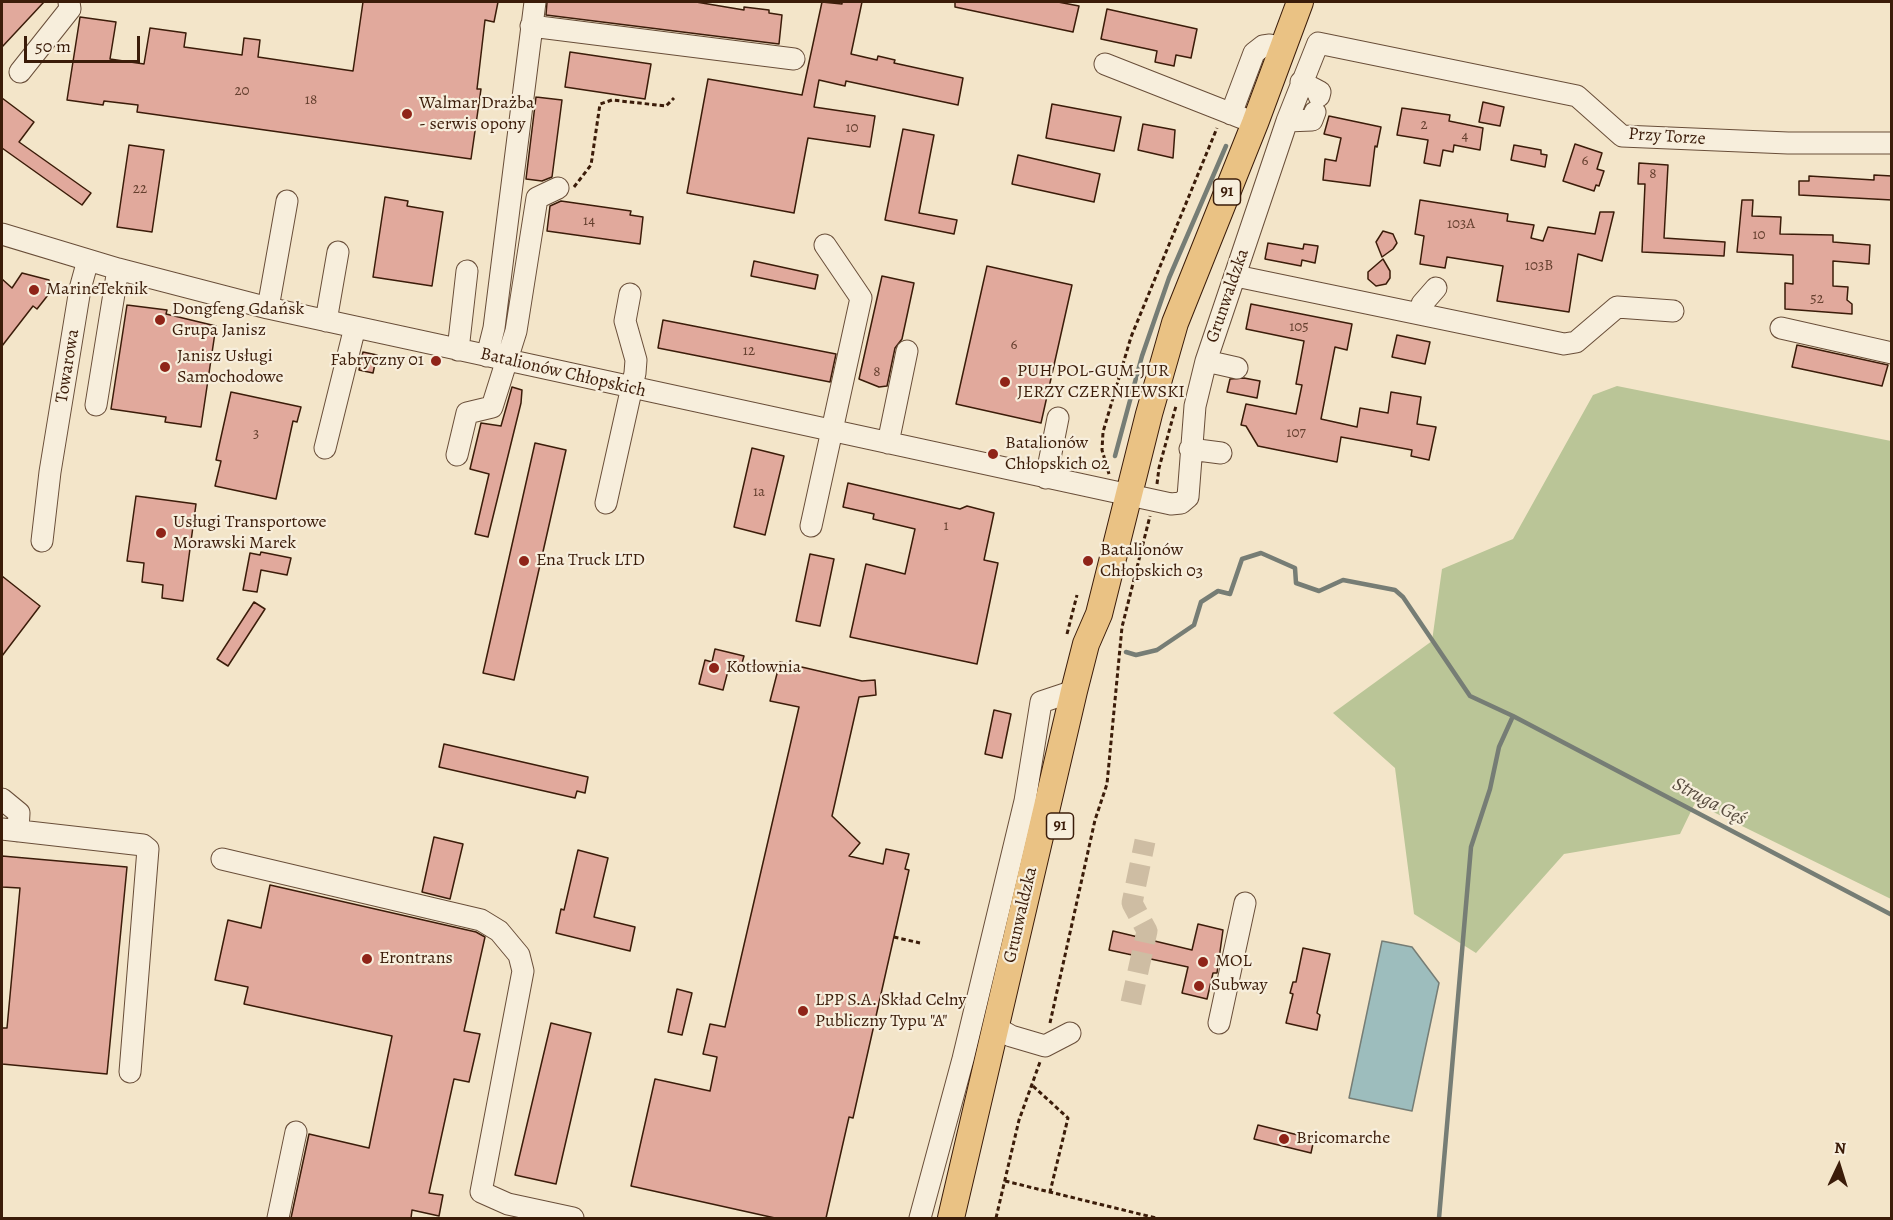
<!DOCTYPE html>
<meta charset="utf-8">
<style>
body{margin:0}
#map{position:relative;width:1893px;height:1220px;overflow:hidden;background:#f3e5c9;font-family:Alegreya,serif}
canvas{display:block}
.frame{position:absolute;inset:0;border:3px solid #3b1c09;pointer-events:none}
.north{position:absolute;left:1809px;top:1136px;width:60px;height:60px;-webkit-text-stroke:4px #f7eedc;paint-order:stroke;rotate:4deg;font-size:16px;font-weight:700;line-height:24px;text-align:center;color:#3b1c09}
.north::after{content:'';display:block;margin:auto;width:21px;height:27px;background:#3b1c09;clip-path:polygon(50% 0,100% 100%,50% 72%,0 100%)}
.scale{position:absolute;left:24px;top:36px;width:116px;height:27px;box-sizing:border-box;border:3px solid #3b1c09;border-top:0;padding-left:8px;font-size:18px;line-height:21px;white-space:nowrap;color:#3b1c09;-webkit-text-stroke:4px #f7eedc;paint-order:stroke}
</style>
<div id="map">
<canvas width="1893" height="1220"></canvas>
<div class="frame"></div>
<div class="north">N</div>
<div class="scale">50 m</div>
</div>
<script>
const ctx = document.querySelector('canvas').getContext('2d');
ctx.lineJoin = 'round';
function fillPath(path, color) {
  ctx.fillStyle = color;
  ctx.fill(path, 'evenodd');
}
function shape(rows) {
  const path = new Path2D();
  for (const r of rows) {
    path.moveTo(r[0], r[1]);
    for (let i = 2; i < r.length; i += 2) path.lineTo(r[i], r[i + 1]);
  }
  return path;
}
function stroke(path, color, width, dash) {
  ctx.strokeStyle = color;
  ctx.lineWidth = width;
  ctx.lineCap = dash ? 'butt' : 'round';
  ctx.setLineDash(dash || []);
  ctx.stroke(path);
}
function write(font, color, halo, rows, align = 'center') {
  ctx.font = font + ' Alegreya,serif';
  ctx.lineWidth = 4.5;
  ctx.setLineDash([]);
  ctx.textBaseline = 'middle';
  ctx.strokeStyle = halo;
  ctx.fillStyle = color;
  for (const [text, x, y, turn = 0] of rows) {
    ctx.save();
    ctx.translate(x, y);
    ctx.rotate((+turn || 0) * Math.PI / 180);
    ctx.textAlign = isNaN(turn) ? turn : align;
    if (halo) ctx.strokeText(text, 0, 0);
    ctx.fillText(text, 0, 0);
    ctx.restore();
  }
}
const green = shape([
 [1617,386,1891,441,1891,899,1695,803,1680,834,1564,854,1476,953,1414,914,1395,768,1333,713,1432,641,1442,569,1513,539,1593,395]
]);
const water = shape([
 [1382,941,1412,947,1439,983,1412,1111,1349,1098,1382,941]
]);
const stream = shape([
 [1115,456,1142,356,1169,278,1226,146],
 [1126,652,1136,655,1157,650,1194,625,1201,602,1218,591,1230,594,1242,559,1261,553,1295,568,1296,583,1319,591,1343,580,1395,590,1403,597,1470,696,1513,716,1892,915],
 [1439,1218,1471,847,1490,789,1499,747,1513,716]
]);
const building = shape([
 [2,2,44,2,2,47,2,2],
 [363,2,498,2,494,22,485,20,477,89,481,89,471,159,137,112,138,105,104,101,103,105,67,100,80,17,116,22,110,59,144,64,150,28,186,33,184,47,242,55,244,38,260,40,258,57,353,71,363,2],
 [547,2,696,2,744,10,744,7,769,10,769,13,782,15,779,44,546,15,547,2],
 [822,2,842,4,842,2,862,2,851,54,877,60,878,56,895,60,894,63,963,78,958,105,846,81,845,86,819,80,814,107,875,116,870,147,808,138,794,213,687,193,708,79,802,95,822,2],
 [955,2,1058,2,1079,6,1073,32,955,7,955,2],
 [1107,9,1197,29,1191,58,1176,55,1174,66,1155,62,1157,51,1101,39,1107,9],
 [570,52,651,64,645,99,565,87,570,52],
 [536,97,562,100,552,177,542,181,526,179,536,97],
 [2,98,34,122,19,142,91,193,82,205,2,148,2,98],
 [1483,102,1504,107,1500,126,1479,122,1483,102],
 [1052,104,1121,117,1114,151,1046,138,1052,104],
 [1402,108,1450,115,1449,121,1483,128,1480,150,1454,145,1453,152,1443,150,1440,166,1424,163,1428,140,1397,135,1402,108],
 [1329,116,1381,127,1377,147,1375,146,1370,186,1323,180,1325,159,1336,161,1341,138,1324,134,1329,116],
 [1143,124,1175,130,1173,158,1138,150,1143,124],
 [903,129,934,135,919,213,957,220,954,234,885,220,903,129],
 [1575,144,1602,153,1597,169,1604,171,1599,186,1596,185,1594,191,1563,181,1575,144],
 [129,145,164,150,152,232,117,227,129,145],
 [1514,145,1541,150,1541,154,1547,155,1545,167,1511,160,1514,145],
 [1018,155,1100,174,1094,202,1012,184,1018,155],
 [1639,163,1668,165,1664,238,1725,242,1724,256,1642,252,1645,184,1638,184,1639,163],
 [1874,175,1892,176,1892,200,1799,195,1799,181,1809,181,1809,176,1874,180,1874,175],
 [385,197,408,201,407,206,443,212,432,286,373,277,385,197],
 [1420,200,1508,214,1507,221,1534,225,1531,238,1543,241,1548,227,1595,234,1600,212,1614,212,1602,261,1578,254,1569,312,1497,301,1503,266,1447,257,1445,268,1420,264,1424,236,1415,234,1420,200],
 [1742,200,1753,200,1752,216,1781,217,1780,234,1833,235,1833,242,1870,245,1869,264,1833,261,1833,286,1848,287,1847,300,1852,304,1852,314,1785,309,1785,283,1793,284,1793,255,1737,252,1742,200],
 [561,201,631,211,630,215,643,217,640,244,547,231,550,206,561,201],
 [1383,231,1393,234,1397,243,1393,249,1382,257,1376,242,1383,231],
 [1268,243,1303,249,1304,244,1318,246,1315,263,1302,260,1301,266,1265,259,1268,243],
 [1383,259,1390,271,1390,278,1386,284,1376,286,1368,279,1368,272,1383,259],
 [754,261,818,275,815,289,751,276,754,261],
 [987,266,1072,285,1041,423,956,404,987,266],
 [22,273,49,280,52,290,37,309,33,306,2,346,2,279,12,288,22,273],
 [882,276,914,283,902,339,895,348,887,386,879,387,859,379,882,276],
 [1251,304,1352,324,1347,350,1335,347,1321,419,1357,427,1360,408,1388,413,1391,392,1421,397,1417,424,1436,427,1429,460,1411,456,1412,450,1341,437,1337,462,1258,446,1246,426,1241,425,1246,404,1296,414,1302,385,1296,384,1304,341,1246,329,1251,304],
 [127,305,167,310,166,314,216,326,201,427,165,422,166,417,111,409,127,305],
 [663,320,836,354,830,382,658,348,663,320],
 [1397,335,1430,342,1425,364,1392,357,1397,335],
 [1797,345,1888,365,1882,386,1792,367,1797,345],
 [363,352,377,355,373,373,359,370,363,352],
 [1244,378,1260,381,1257,398,1227,392,1230,379,1244,378],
 [512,387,522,390,521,403,488,537,475,534,489,474,470,469,481,423,501,426,512,387],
 [231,392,301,407,297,422,293,421,276,499,215,486,221,461,216,460,219,446,231,392],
 [535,443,566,450,514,680,483,673,535,443],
 [752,448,784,456,765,535,734,527,752,448],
 [848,483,960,509,967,506,994,513,984,560,998,563,977,664,850,637,866,564,905,574,915,529,873,519,874,514,843,507,848,483],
 [136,496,196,504,183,601,162,598,163,585,142,582,144,563,127,561,136,496],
 [261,552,291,558,287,575,261,570,257,592,243,590,250,553,260,555,261,552],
 [810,554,834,559,820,626,796,621,810,554],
 [2,576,40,606,2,656,2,576],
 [254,602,265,609,228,666,217,659,254,602],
 [715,649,744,656,740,670,729,667,723,690,699,684,705,660,712,662,715,649],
 [780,662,862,681,875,680,876,695,859,697,832,816,860,843,849,856,883,864,886,849,909,854,905,869,909,870,853,1118,849,1117,826,1218,775,1218,631,1186,655,1079,710,1091,717,1057,703,1054,710,1024,725,1027,799,707,770,701,780,662],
 [994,710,1011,714,1002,758,985,754,994,710],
 [444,744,588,777,585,793,577,791,575,798,439,767,444,744],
 [434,837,463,844,450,899,422,892,434,837],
 [578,850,608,858,594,917,635,927,630,951,556,933,561,909,564,910,578,850],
 [2,856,127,867,107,1074,2,1064,2,1028,7,1028,20,888,2,887,2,856],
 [270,885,476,932,485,937,464,1031,480,1034,469,1082,454,1079,429,1193,443,1195,439,1216,412,1210,411,1218,291,1218,309,1134,369,1148,392,1036,244,1004,248,987,215,980,228,920,261,928,270,885],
 [1198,924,1223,930,1217,973,1213,973,1207,999,1182,993,1188,967,1109,950,1113,931,1192,950,1198,924],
 [1303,948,1330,954,1317,1013,1320,1015,1317,1030,1286,1023,1293,994,1290,993,1293,982,1296,982,1303,948],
 [677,989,692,993,682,1035,668,1032,677,989],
 [551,1023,591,1033,556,1184,515,1175,551,1023],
 [1258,1125,1314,1139,1311,1153,1254,1139,1258,1125]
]);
const minorTunnel = shape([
 [1131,1003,1147,931,1132,903,1145,841]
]);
const path = shape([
 [574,187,591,165,600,104,612,100,666,106,674,98],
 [1109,474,1102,450,1103,432,1131,337,1217,128],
 [1157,484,1159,468,1176,406],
 [1067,634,1077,595],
 [894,937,920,943],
 [1050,1023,1095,820,1107,784,1122,627,1150,516],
 [1033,1086,1068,1118,1050,1192],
 [1005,1181,1156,1218],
 [996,1218,1019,1120,1040,1062]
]);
const minor = shape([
 [531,26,794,59],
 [1105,64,1255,123],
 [20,72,70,9,69,2],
 [1301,82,1320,92,1319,96],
 [1231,114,1254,53,1263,46,1270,45,1282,50],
 [1287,121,1312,120,1315,112],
 [2,234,118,269,268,308,1171,504,1181,503,1188,497,1195,406,1206,361,1287,121,1318,43,1577,96,1622,136,1788,143,1892,143],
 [1236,276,1564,344,1576,342,1617,307,1673,311],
 [268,308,287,201],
 [1420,314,1422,304,1436,288],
 [326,321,338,252],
 [1781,328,1892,353],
 [458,350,467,271],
 [487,356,494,328,535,2],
 [1206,361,1237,368],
 [96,405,118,269],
 [888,443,907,351],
 [325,448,355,327],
 [1190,449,1221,453],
 [457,455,467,413,492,407,516,331,537,198,558,188],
 [1046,478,1058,418],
 [606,503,635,373,636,360,625,321,630,294],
 [811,526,861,298,825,245],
 [42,541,50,472,80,289,88,260],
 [2,799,19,813,18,831],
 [2,829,143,845,148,849,130,1072],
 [222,859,481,920,499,931,519,955,523,971,481,1192,508,1204,573,1218],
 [1219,1023,1245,903],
 [995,1027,1011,1036,1045,1046,1070,1033],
 [278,1218,296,1132],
 [920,1218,963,1059,1025,801,1041,702,1074,691]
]);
const major = shape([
 [951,1218,1074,691,1086,644,1099,614,1149,414,1175,323,1255,123,1300,2]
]);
const markers = [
 [407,114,6,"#8f2418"],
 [34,290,6,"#8f2418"],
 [160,320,6,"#8f2418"],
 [436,361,6,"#8f2418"],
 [165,367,6,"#8f2418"],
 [1005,382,6,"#8f2418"],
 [993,454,6,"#8f2418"],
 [161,533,6,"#8f2418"],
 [524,561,6,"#8f2418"],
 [1088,561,6,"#8f2418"],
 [714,668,6,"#8f2418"],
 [367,959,6,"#8f2418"],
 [1203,962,6,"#8f2418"],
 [1199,986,6,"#8f2418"],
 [803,1011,6,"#8f2418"],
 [1284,1139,6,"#8f2418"]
];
const numberNames = [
 ["20",242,91],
 ["18",311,100],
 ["2",1424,125],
 ["10",852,128],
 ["4",1465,136],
 ["6",1585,161],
 ["8",1653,174],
 ["22",140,189],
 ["14",589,221],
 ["103A",1461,224],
 ["10",1759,235],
 ["103B",1539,266],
 ["52",1817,299],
 ["105",1299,327],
 ["6",1014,345],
 ["12",749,351],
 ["8",877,372],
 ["107",1296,433],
 ["3",256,434],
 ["1a",759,492],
 ["1",946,526]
];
const shields = [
 [1227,192,27],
 [1060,826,27]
];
const shieldNames = [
 ["91",1227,192],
 ["91",1060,826]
];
const poiNames = [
 ["Walmar Drażba",419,104],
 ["- serwis opony",419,125],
 ["MarineTeknik",46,290],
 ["Dongfeng Gdańsk",172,310],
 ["Grupa Janisz",172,331],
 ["Janisz Usługi",177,357],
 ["Samochodowe",177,378],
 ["Fabryczny 01",424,361,"right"],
 ["PUH POL-GUM-JUR",1017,372],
 ["JERZY CZERNIEWSKI",1017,393],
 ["Batalionów",1005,444],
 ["Chłopskich 02",1005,465],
 ["Usługi Transportowe",173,523],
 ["Morawski Marek",173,544],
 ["Batalionów",1100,551],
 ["Chłopskich 03",1100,572],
 ["Ena Truck LTD",536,561],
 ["Kotłownia",726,668],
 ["Erontrans",379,959],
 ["MOL",1215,962],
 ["Subway",1211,986],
 ["LPP S.A. Skład Celny",815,1001],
 ["Publiczny Typu \"A\"",815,1022],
 ["Bricomarche",1296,1139]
];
const streetNames = [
 ["Przy Torze",1667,137,4],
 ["Grunwaldzka",1228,296,-71],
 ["Towarowa",68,366,-81],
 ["Batalionów Chłopskich",563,373,13],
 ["Grunwaldzka",1021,915,-77]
];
const waterNames = [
 ["Struga Gęś",1709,802,28]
];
fillPath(green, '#bac597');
fillPath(water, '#9dbdbd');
stroke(water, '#767d75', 1.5);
stroke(stream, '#767d75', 4.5);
fillPath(building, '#e1a99c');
stroke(building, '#3b1c09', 1.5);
stroke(minorTunnel, '#cebda3', 21, [21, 10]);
stroke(minor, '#694e39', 23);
stroke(major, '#3b1c09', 28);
stroke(path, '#3b1c09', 3, [4.5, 3]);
stroke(minor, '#f7eedc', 21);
stroke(major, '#eac284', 26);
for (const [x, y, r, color] of markers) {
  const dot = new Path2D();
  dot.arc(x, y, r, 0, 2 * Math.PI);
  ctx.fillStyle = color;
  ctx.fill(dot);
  stroke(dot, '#f7eedc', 2);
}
write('15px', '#643f2e', null, numberNames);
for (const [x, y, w] of shields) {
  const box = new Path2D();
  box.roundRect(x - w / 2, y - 13, w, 26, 4.5);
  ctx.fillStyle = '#f7eedc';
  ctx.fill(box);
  stroke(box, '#3b1c09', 1.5);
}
write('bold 16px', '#3b1c09', null, shieldNames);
write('18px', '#3b1c09', '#f7eedc', poiNames, 'left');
write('18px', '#3b1c09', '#f7eedc', streetNames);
write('italic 20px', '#584c3f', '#f7eedc', waterNames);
</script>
